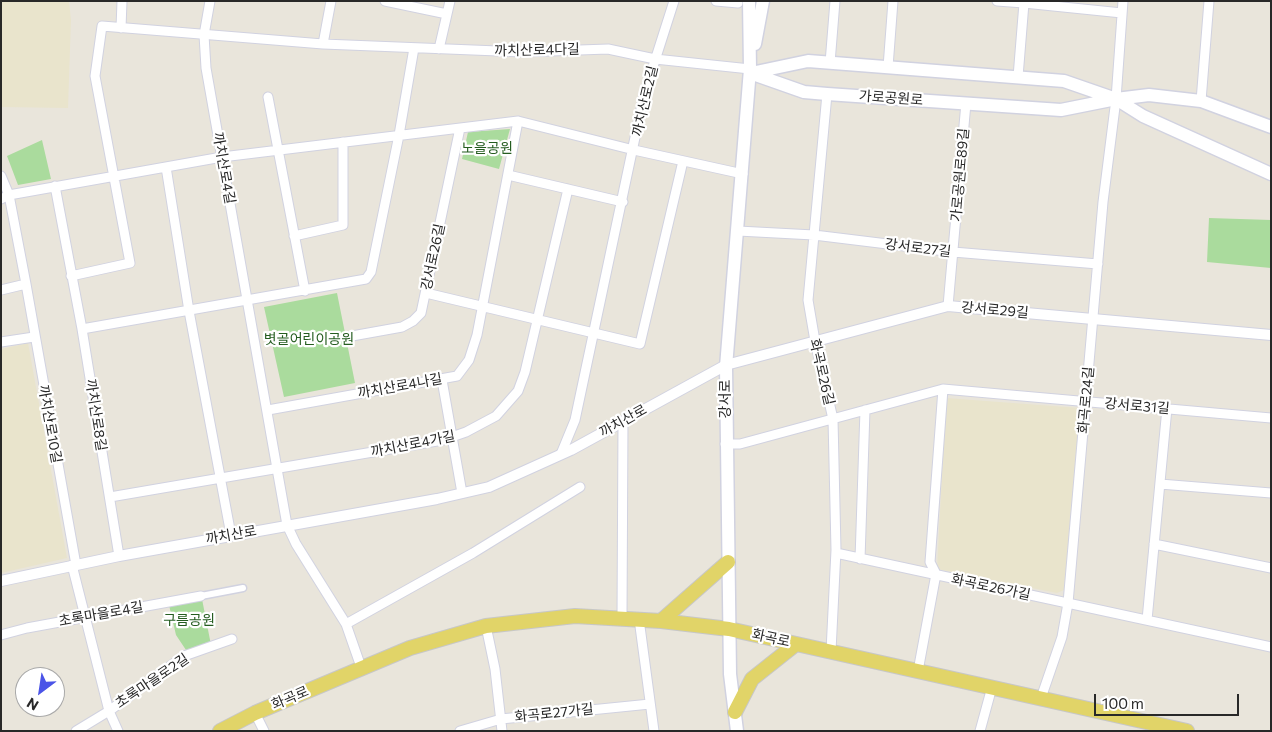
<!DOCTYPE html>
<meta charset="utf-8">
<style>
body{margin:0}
#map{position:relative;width:1272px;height:732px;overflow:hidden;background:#e9e5db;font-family:Commissioner,sans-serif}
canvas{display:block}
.frame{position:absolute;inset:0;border:2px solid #282828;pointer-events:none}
.north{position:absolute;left:15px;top:667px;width:50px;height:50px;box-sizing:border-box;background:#fff;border:1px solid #a9a9a9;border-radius:50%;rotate:211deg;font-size:14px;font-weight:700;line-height:20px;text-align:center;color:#282828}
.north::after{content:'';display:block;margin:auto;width:18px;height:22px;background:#4b54e7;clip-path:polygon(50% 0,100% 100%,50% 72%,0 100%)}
.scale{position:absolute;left:1094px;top:694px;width:145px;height:22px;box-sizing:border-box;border:2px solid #282828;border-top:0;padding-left:6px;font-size:15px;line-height:18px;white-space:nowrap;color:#282828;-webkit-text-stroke:4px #fff;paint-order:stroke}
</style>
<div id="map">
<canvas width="1272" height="732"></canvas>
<div class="frame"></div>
<div class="north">N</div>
<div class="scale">100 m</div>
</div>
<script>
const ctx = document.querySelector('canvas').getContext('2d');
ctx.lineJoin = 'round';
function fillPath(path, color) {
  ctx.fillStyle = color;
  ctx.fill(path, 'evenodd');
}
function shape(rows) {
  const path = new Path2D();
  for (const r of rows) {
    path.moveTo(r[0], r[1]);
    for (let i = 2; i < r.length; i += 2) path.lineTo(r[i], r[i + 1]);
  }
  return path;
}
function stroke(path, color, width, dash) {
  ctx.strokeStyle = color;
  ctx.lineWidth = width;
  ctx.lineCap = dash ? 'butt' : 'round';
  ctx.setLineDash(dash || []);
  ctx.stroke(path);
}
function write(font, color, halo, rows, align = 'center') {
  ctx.font = font + ' Commissioner,"Noto Sans KR",sans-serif';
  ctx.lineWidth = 4.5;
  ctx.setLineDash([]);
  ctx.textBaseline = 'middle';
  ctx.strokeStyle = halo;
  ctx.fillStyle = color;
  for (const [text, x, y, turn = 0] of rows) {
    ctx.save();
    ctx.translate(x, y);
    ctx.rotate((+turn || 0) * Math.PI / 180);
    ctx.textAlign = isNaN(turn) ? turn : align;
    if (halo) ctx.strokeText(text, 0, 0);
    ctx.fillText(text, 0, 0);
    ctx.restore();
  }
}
const education = shape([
 [1,1,69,1,71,20,68,108,1,107],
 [28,343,67,558,1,573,1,349],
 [946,398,1080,408,1064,590,1057,593,937,569]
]);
const green = shape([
 [510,129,499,169,462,159,468,132],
 [42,140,51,179,18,185,7,156],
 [1209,218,1271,220,1271,268,1207,262],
 [337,293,355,383,284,397,264,307],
 [202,599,211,645,188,653,176,635,169,605]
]);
const pedestrian = shape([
 [201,596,243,588]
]);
const minor = shape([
 [210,1,204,35,206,68,287,525,296,544,346,624,361,667],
 [385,1,447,14],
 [716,1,738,3],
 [997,1,1024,3,1018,77],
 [1024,1,1024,3,1122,13],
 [121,28,122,1],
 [323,44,331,1],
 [439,49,450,1],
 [830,63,835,1],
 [888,67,893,1],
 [827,94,808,300,815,341,833,419,836,550,831,651],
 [268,97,305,291],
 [1201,101,1209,1],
 [166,167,189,311,231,535],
 [508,175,623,202],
 [1,176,9,195,26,284,76,565],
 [55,186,82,329,119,556],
 [1,199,9,195,222,157,518,121,634,150,743,174],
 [738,231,814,235,953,252,1098,264],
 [294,236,343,225,343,142],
 [71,276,130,263,95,76,102,26,323,44,523,52,608,49,655,59,750,69],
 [1,290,26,284],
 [426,293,640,344,683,161],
 [948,306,966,103],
 [82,329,366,279,371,272,399,135,414,48],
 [352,336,402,327,413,321,421,313,460,128],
 [1,342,34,337],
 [442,380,462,493],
 [268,410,457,376,469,360,477,335,518,121],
 [725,444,740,444,943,389,1271,418],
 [561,454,575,420,644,95,674,1],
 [1160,484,1271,493],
 [110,497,443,440,466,432,496,416,518,391,525,372,568,189],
 [1154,544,1271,568],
 [836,553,1271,647],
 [860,559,865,410],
 [72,565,109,711,118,731],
 [622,618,623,422],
 [639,619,654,731],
 [1147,620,1167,408],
 [346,624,473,553,580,487],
 [486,626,495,669,502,731],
 [1,635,27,628,201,596],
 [918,671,936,574,930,562,943,389],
 [1041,698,1062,637,1068,603,1103,202,1116,99,1123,1],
 [255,713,264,731],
 [76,731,109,711,184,656,232,639],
 [460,731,501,719,650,704],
 [980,731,992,687]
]);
const tertiary = shape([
 [1,581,119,556,437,499,489,487,571,450,726,365,948,306,1271,335]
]);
const secondary = shape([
 [755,44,763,1],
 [750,73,804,92,827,94,1061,110,1116,99,1143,116,1271,174],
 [751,73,808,61,1064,81,1116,99,1149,95,1201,101,1271,127],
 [737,731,730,674,726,367,750,69,749,1]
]);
const primary = shape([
 [661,621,728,562],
 [735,712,752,679,796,644],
 [220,731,255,713,410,648,486,626,575,616,661,621,729,629,1187,731]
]);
const streetNames = [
 ["까치산로4다길",537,50,-1],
 ["가로공원로",891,98,4],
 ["까치산로2길",645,101,-77],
 ["까치산로4길",224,168,80],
 ["가로공원로89길",960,175,-85],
 ["강서로27길",918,248,7],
 ["강서로26길",433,257,-78],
 ["강서로29길",995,310,5],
 ["화곡로26길",822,372,77],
 ["까치산로4나길",400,386,-10],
 ["강서로",725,399,-90],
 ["화곡로24길",1086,400,-85],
 ["강서로31길",1137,406,5],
 ["까치산로8길",96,415,81],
 ["까치산로",623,421,-29],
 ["까치산로10길",50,424,80],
 ["까치산로4가길",413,444,-11],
 ["까치산로",231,535,-10],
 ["화곡로26가길",991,587,12],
 ["초록마을로4길",101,614,-10],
 ["화곡로",771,638,12],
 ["초록마을로2길",152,681,-34],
 ["화곡로",290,698,-23],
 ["화곡로27가길",554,713,-6]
];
const parkNames = [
 ["노을공원",487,148],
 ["볏골어린이공원",309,339],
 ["구름공원",189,620]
];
fillPath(education, '#e9e4cc');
fillPath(green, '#aadb9d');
stroke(pedestrian, '#d1d2e0', 9);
stroke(minor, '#d1d2e0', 11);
stroke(tertiary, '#d1d2e0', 12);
stroke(secondary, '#d1d2e0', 15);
stroke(primary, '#c7c7c7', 16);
stroke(pedestrian, '#fff', 6);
stroke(minor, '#fff', 9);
stroke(tertiary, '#fff', 10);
stroke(secondary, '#fff', 12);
stroke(primary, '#e1d468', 14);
write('14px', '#282828', '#fff', streetNames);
write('14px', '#255d20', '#fff', parkNames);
</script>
